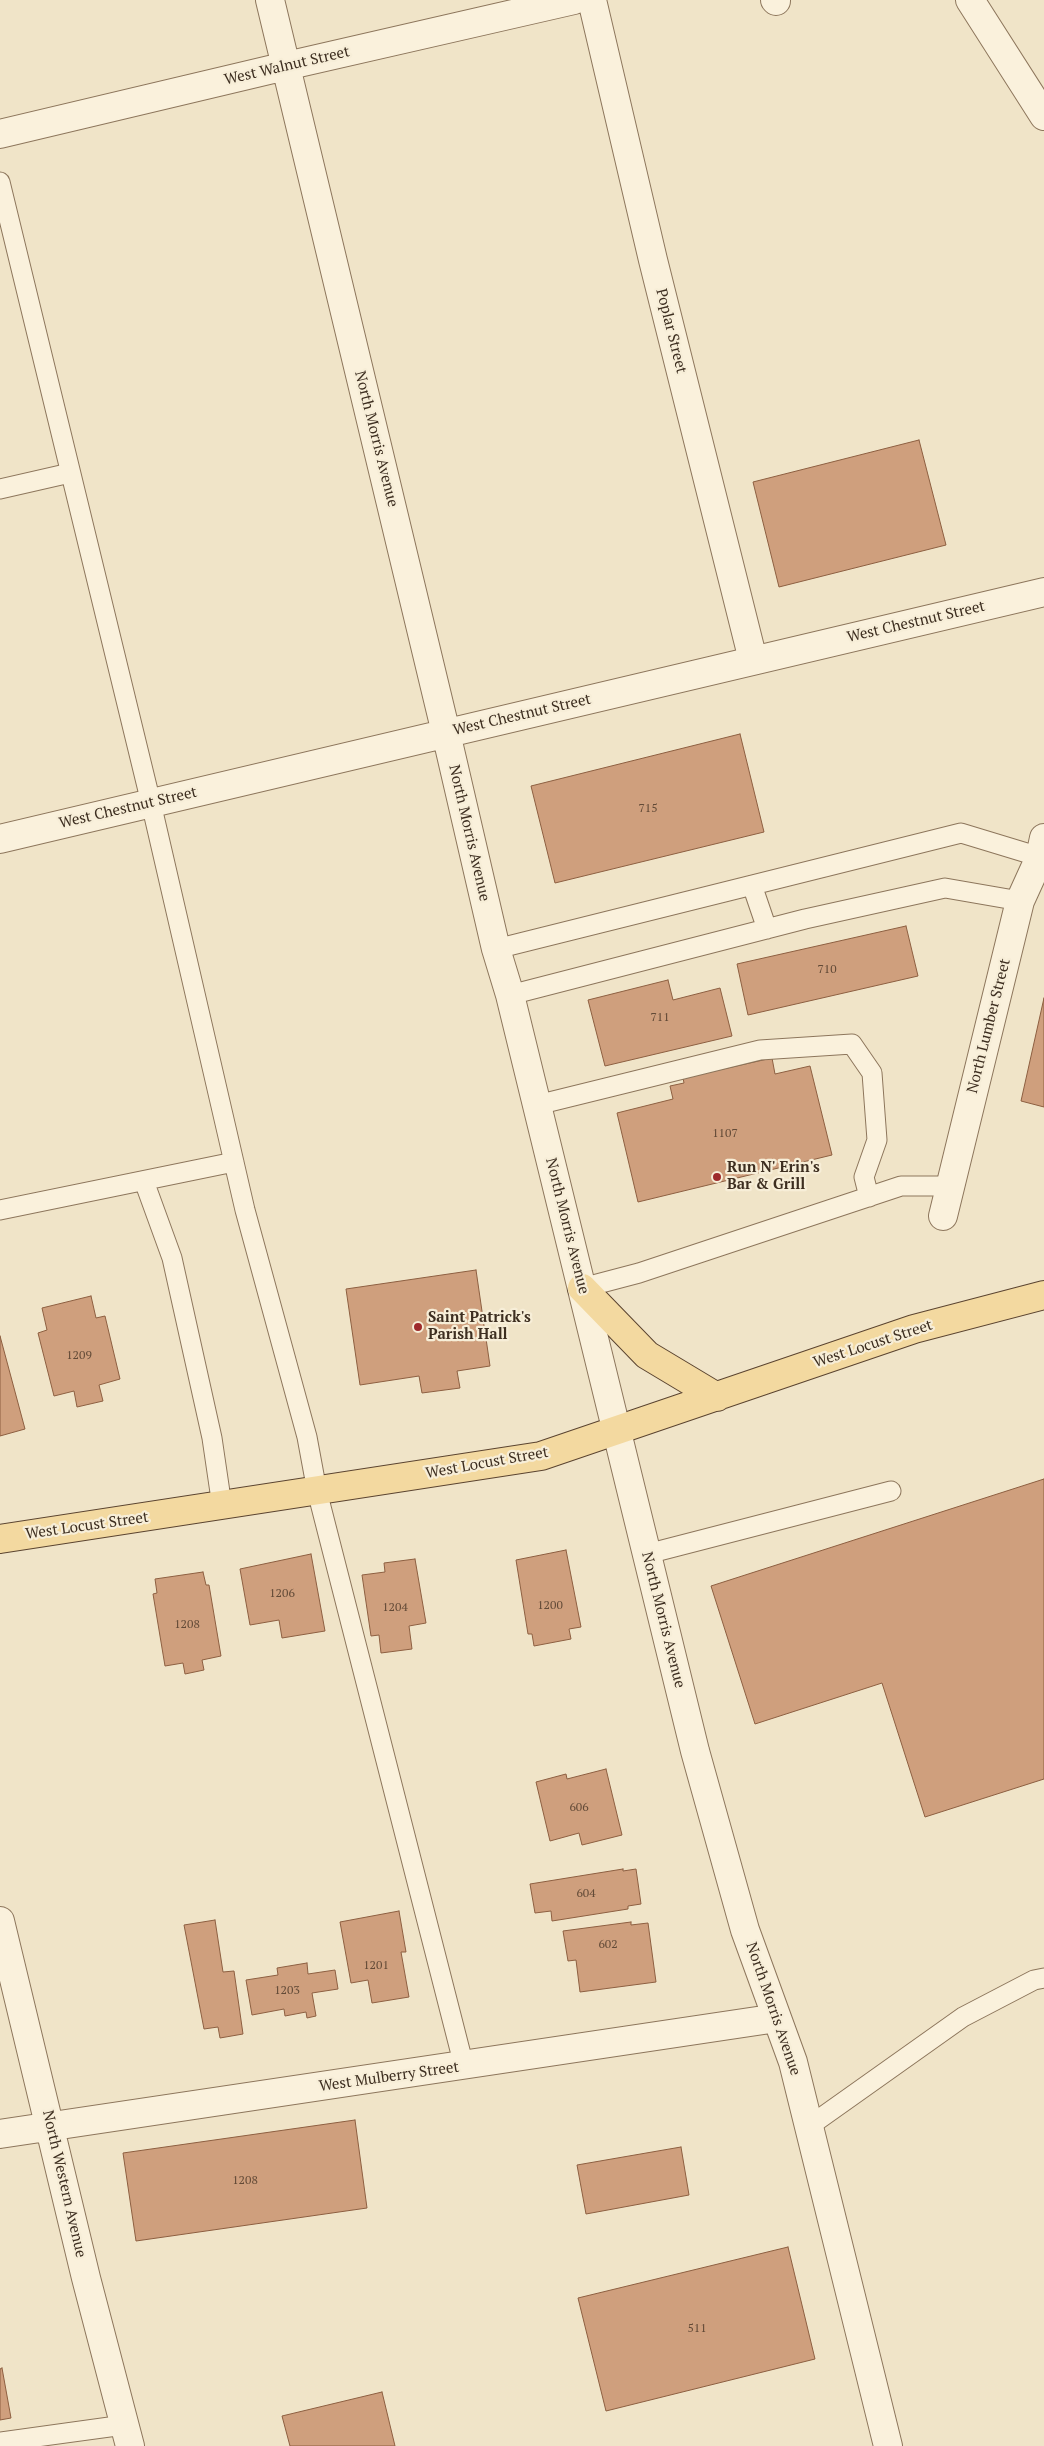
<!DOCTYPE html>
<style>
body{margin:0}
canvas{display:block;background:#f0e4c8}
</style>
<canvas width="1044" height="2446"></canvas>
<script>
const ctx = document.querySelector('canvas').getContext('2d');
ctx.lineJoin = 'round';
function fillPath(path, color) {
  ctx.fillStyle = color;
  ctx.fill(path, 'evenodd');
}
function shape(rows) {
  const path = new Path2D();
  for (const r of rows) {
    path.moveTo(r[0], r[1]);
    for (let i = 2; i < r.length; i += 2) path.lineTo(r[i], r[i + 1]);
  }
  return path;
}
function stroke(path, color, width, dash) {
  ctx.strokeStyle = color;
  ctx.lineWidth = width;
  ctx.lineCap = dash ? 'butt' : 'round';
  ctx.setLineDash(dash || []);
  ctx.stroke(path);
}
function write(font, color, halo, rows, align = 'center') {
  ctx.font = font + ' "PT Serif",serif';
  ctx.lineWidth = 4.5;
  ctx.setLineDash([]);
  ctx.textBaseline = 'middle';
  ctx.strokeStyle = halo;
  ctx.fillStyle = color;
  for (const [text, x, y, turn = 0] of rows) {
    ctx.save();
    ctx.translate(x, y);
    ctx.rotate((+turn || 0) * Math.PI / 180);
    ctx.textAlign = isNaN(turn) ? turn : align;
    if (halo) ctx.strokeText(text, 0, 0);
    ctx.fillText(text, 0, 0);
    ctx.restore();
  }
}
const building = shape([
 [919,440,946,545,779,587,753,482,919,440],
 [740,734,764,832,555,883,531,786,740,734],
 [906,926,918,976,748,1015,737,964,906,926],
 [668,980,673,1000,720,988,732,1036,605,1066,588,1000,668,980],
 [1044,998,1044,1107,1021,1101,1044,998],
 [772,1058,775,1074,810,1066,832,1155,638,1202,617,1113,673,1099,670,1086,684,1083,683,1078,772,1058],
 [476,1270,490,1366,457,1371,460,1388,422,1393,419,1376,360,1385,346,1289,476,1270],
 [91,1296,96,1318,105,1316,120,1379,99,1385,103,1401,77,1407,74,1391,54,1396,38,1333,47,1330,42,1308,91,1296],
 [0,1336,25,1429,0,1436,0,1336],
 [1044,1479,1044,1779,925,1817,882,1683,755,1724,711,1586,1044,1479],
 [566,1550,581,1627,569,1629,571,1639,534,1646,532,1634,528,1634,516,1560,566,1550],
 [311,1554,325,1631,282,1638,279,1620,250,1625,240,1569,311,1554],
 [415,1559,426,1623,409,1626,412,1649,381,1653,379,1635,371,1636,362,1575,385,1572,384,1563,415,1559],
 [203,1572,206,1585,209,1585,221,1656,202,1660,204,1670,185,1674,183,1663,165,1666,153,1594,157,1593,155,1579,203,1572],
 [606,1769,622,1835,582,1845,579,1833,550,1841,536,1782,566,1774,567,1779,606,1769],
 [623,1869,623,1871,636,1869,641,1904,628,1906,628,1909,552,1921,551,1911,535,1913,530,1884,623,1869],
 [399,1911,406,1952,401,1952,409,1997,372,2003,368,1980,351,1983,340,1922,399,1911],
 [215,1920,223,1972,234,1971,243,2034,220,2038,218,2027,204,2029,184,1925,215,1920],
 [631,1922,631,1925,648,1923,656,1982,580,1992,576,1960,568,1961,563,1931,631,1922],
 [307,1963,308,1974,335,1970,338,1989,312,1993,316,2016,307,2018,306,2012,285,2016,284,2009,252,2015,246,1980,278,1975,277,1968,307,1963],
 [355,2120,367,2208,136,2241,123,2153,355,2120],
 [681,2147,689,2195,586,2214,577,2165,681,2147],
 [788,2247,815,2359,606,2411,578,2298,788,2247],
 [2,2368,11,2418,0,2420,0,2369,2,2368],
 [382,2392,395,2446,290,2446,282,2416,382,2392]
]);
const lane = shape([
 [0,182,151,803,245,1210,307,1437,317,1491,464,2066],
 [0,489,70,473],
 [752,885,767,929],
 [496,949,961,833,1040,857],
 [510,995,805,919,945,888,1020,901],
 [537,1105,760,1050,852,1044,872,1073,877,1140,864,1177,869,1197],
 [144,1181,172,1258,212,1438,222,1506],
 [0,1210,234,1162],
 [582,1288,639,1273,901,1186,949,1186],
 [647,1554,891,1491],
 [808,2127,963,2017,1034,1980,1044,1978],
 [0,2442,124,2425]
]);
const street = shape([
 [270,0,446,733,496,949,510,995,695,1751,745,1930,793,2062,888,2446],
 [592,0,653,260,753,660],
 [775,0,776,1],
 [970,0,1044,116],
 [0,134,286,66,574,0],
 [0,839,1044,592],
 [943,1216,1020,901,1040,857,1044,838],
 [0,1921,86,2278,130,2446],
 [0,2134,777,2018]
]);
const primary = shape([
 [582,1288,647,1355,717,1397],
 [0,1539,541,1456,914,1329,1044,1295]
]);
const markers = [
 [717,1177,5,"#9e2a2b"],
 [418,1327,5,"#9e2a2b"]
];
const numberNames = [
 ["715",648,809],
 ["710",827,970],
 ["711",660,1018],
 ["1107",725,1134],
 ["1209",79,1356],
 ["1206",282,1594],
 ["1200",550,1606],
 ["1204",395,1608],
 ["1208",187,1625],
 ["606",579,1808],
 ["604",586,1894],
 ["602",608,1945],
 ["1201",376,1966],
 ["1203",287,1991],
 ["1208",245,2181],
 ["511",697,2329]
];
const streetNames = [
 ["West Walnut Street",287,66,-13],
 ["Poplar Street",671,331,76],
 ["North Morris Avenue",376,439,76],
 ["West Chestnut Street",916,622,-13],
 ["West Chestnut Street",522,715,-13],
 ["West Chestnut Street",128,808,-13],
 ["North Morris Avenue",469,833,77],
 ["North Lumber Street",989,1026,-76],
 ["North Morris Avenue",567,1226,76],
 ["West Locust Street",873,1344,-18],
 ["West Locust Street",487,1463,-10],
 ["West Locust Street",87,1526,-8],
 ["North Morris Avenue",663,1620,76],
 ["North Morris Avenue",773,2009,71],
 ["West Mulberry Street",389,2077,-8],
 ["North Western Avenue",64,2184,77]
];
const poiNames = [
 ["Run N' Erin's",727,1168],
 ["Bar & Grill",727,1185],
 ["Saint Patrick's",428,1318],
 ["Parish Hall",428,1335]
];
fillPath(building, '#cf9f7d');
stroke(building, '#8d5f41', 1);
stroke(lane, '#8d765c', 21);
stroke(street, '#8d765c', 30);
stroke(primary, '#5b4430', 30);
stroke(lane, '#faf1dc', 19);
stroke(street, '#faf1dc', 28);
stroke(primary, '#f3d9a0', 28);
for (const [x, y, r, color] of markers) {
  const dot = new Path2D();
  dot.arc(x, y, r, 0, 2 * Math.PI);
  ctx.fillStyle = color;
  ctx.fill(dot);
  stroke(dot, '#f7eed8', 2);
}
write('12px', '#624a37', null, numberNames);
write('15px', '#3d2e20', '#f7eed8', streetNames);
write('bold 15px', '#3d2e20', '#f7eed8', poiNames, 'left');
</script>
